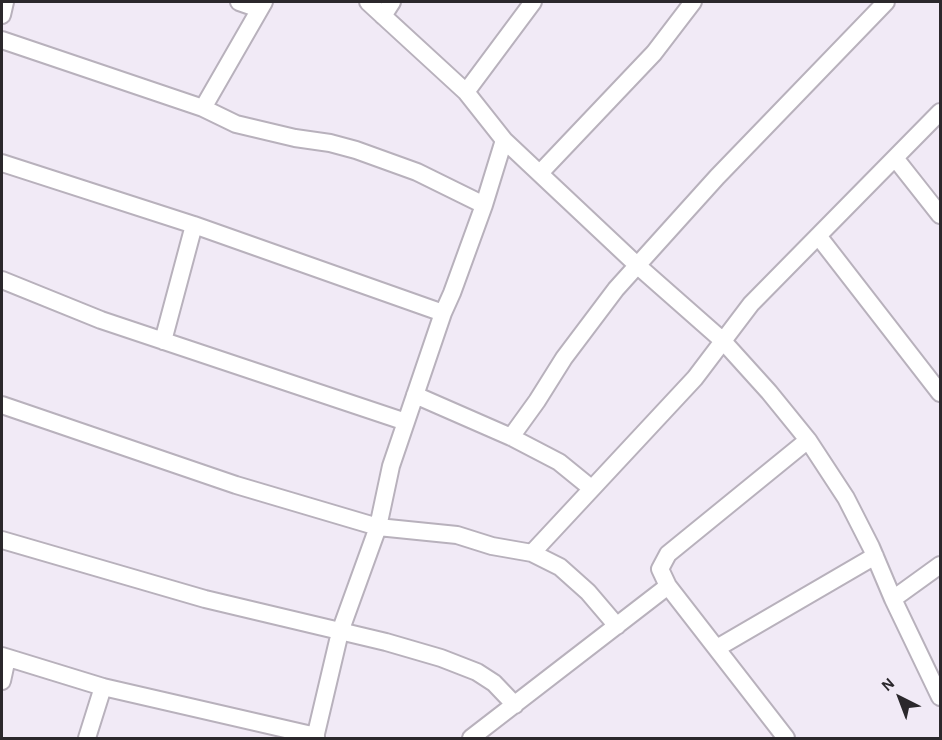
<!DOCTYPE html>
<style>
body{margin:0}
#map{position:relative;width:942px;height:740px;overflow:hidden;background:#f1eaf6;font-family:"Alegreya Sans",sans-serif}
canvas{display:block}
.frame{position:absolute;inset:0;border:3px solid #2b282c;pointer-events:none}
.north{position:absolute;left:870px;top:668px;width:60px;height:60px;-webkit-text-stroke:4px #f1eaf6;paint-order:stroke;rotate:318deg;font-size:16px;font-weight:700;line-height:24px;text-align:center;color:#2b282c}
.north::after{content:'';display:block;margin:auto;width:21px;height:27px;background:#2b282c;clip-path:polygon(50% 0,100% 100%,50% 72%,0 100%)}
</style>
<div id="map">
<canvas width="942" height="740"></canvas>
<div class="frame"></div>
<div class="north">N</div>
</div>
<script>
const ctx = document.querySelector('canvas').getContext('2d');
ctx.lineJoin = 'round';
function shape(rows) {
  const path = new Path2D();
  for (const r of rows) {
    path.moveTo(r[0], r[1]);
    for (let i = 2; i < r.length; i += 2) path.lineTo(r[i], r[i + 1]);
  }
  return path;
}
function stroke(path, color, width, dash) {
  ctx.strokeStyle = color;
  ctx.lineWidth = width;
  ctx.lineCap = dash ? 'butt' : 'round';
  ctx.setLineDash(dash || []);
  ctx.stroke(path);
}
const street = shape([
 [239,2,259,9],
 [368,2,466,92,504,140,638,266,722,340,769,392,808,440,846,498,871,547,893,599,940,697],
 [2,15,5,2],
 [383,16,392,2],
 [2,40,203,108,236,124,295,138,330,143,356,150,417,172,484,205],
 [466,92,533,2],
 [203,108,264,2],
 [895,158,940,215],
 [2,163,194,225,443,313],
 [540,173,654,53,693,2],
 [819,237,940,393],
 [2,280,101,320,406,422],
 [163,341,194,225],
 [415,395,511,437,559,462,591,488],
 [2,405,236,485,378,527,457,535,492,546,532,553,560,567,588,592,617,626],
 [511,437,537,401,564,358,616,289,717,177,886,2],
 [2,540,205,599,386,642,441,658,477,672,494,683,515,705],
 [532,553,695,378,751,304,940,112],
 [893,599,940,565],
 [717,648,875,556],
 [2,656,103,687,316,736],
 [2,681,7,658],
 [87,738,103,687],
 [315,738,340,632,378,527,391,466,443,313,452,293,484,205,504,140],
 [471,738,668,586],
 [786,738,668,586,660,569,668,554,808,440]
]);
stroke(street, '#b8b1bc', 20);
stroke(street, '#fff', 16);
</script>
